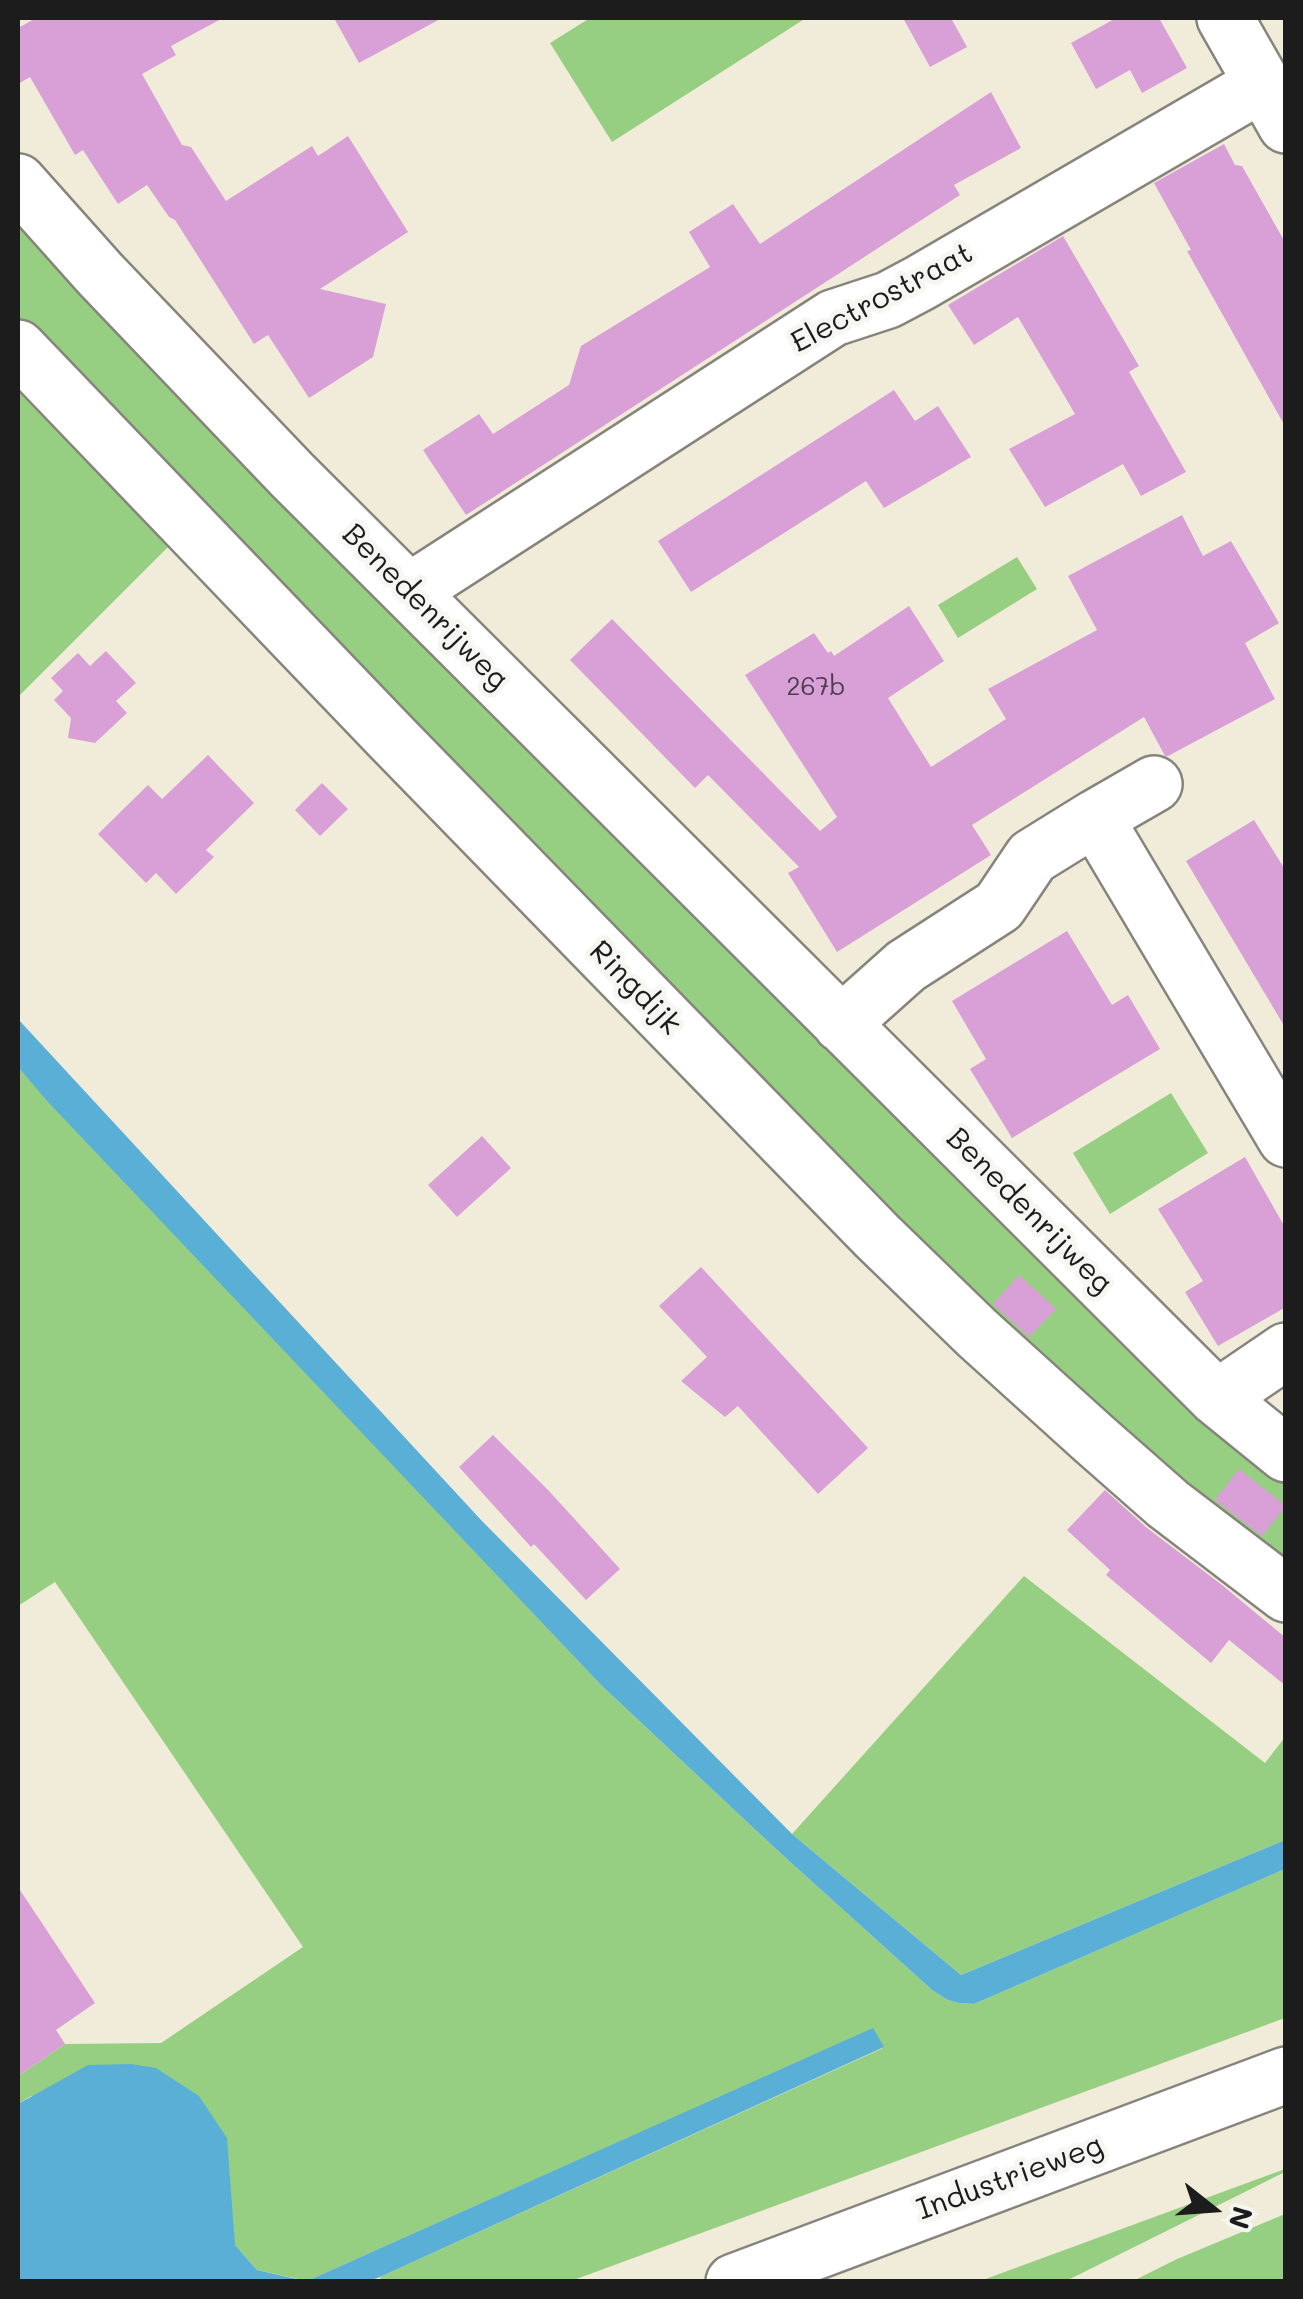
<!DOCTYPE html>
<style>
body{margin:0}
#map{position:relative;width:1303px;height:2299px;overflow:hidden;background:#f1ecda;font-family:Mali,sans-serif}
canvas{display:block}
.frame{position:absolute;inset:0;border:20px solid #1c1c1c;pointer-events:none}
.north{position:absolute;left:1163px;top:2159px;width:100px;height:100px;-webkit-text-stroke:8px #f6f6f2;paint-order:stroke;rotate:107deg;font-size:28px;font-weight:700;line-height:40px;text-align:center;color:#1c1c1c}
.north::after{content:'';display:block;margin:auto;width:35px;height:45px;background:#1c1c1c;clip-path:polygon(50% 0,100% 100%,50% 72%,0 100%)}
</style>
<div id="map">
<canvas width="1303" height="2299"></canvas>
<div class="frame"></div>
<div class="north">N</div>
</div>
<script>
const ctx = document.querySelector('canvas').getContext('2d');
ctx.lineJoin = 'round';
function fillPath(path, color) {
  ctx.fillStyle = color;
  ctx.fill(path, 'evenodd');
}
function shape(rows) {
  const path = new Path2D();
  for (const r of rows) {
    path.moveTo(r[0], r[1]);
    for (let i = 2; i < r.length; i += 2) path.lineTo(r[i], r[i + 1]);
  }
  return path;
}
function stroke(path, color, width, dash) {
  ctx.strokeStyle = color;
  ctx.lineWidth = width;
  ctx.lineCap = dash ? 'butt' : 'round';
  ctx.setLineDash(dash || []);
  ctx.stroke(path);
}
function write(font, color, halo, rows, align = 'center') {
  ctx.font = font + ' Mali,sans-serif';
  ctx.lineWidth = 10;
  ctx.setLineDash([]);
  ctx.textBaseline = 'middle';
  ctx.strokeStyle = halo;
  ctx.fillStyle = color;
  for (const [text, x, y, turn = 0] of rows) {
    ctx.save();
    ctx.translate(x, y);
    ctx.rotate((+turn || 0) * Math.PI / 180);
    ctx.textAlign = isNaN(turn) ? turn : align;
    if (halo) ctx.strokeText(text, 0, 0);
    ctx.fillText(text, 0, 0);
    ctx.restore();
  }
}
const green = shape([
 [590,18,806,18,612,142,550,43],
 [18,218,1118,1327,1285,1483,1285,1572,1203,1506,832,1161,18,328],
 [18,371,173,542,18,697],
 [1017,557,1037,589,958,638,938,605],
 [18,1067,602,1686,777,1850,932,1990,948,2000,960,2003,974,2004,1285,1869,1285,2018,571,2281,382,2282,380,2277,883,2048,873,2029,307,2281,257,2270,235,2245,31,2096,18,2104,18,2076,65,2044,161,2043,303,1947,55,1582,18,1606],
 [1171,1093,1208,1153,1110,1214,1073,1153],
 [1024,1576,1265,1763,1285,1737,1285,1840,961,1975,792,1834],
 [1285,2169,1285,2172,1066,2281,980,2281],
 [1285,2214,1285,2281,1133,2281,1177,2259]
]);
const water = shape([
 [18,1019,482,1521,792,1834,961,1975,1285,1840,1285,1869,974,2004,959,2003,948,2000,932,1990,777,1850,602,1686,49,1103,18,1067],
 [873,2028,884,2047,380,2277,369,2281,307,2281],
 [131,2064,156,2068,199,2096,227,2138,235,2245,257,2270,305,2281,18,2281,18,2104,88,2065]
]);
const building = shape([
 [36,18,223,18,171,46,176,55,142,74,182,145,191,147,226,201,312,146,318,156,348,136,408,232,320,289,386,304,373,357,309,398,268,335,254,344,175,220,169,217,147,185,118,204,83,150,75,155,30,77,18,84,18,28],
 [334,18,442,18,359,63],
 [903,18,951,18,967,47,930,67],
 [1116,18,1159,18,1187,68,1142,93,1130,70,1096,89,1071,43],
 [991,92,1021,148,954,185,960,195,466,515,423,450,479,414,493,434,569,385,581,346,710,267,689,232,733,204,760,244],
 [1224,144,1235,165,1242,166,1286,244,1286,428,1187,251,1191,250,1154,183],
 [1063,236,1139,366,1129,372,1186,472,1141,496,1123,464,1045,507,1009,449,1075,414,1018,317,974,345,948,305],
 [894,390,915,421,938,406,971,457,884,508,866,481,691,592,658,541],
 [1182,515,1203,556,1231,541,1279,623,1245,643,1275,699,1168,756,1165,756,1144,717,972,825,991,855,837,952,788,873,799,867,708,775,695,788,570,660,612,619,820,831,837,817,745,675,814,633,828,653,831,651,834,656,909,606,944,661,888,698,931,767,1006,719,988,689,1097,630,1068,576],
 [106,651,136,683,116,701,127,713,95,743,68,738,71,718,54,700,63,691,51,678,78,653,90,666],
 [208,755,254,803,206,850,214,857,176,894,156,873,146,883,98,834,148,785,162,799],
 [322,783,348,809,320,836,295,810],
 [1254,820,1286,871,1286,1029,1186,861],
 [1067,931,1112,1005,1128,995,1160,1049,1012,1138,970,1069,986,1059,952,1001],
 [482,1136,511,1168,457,1217,428,1185],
 [1245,1157,1286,1229,1286,1307,1218,1346,1185,1292,1203,1281,1158,1209],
 [701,1267,868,1448,818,1494,738,1406,725,1417,681,1381,707,1357,659,1306],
 [1019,1275,1056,1309,1029,1337,993,1304],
 [493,1435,550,1492,620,1569,586,1600,534,1544,531,1547,459,1467],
 [1239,1469,1286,1506,1262,1536,1215,1500],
 [1105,1490,1147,1528,1222,1585,1286,1638,1286,1686,1229,1640,1211,1663,1106,1575,1110,1570,1067,1530],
 [18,1887,95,2003,56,2030,65,2044,18,2076]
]);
const minor = shape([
 [1225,18,1286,125],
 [18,182,100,274,292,475,1217,1398,1286,1454],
 [18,348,390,736,877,1236,977,1333,1093,1438,1168,1504,1286,1594],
 [410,591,833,318,888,300,920,283,1262,84],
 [1095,818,1154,784],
 [841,1024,906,966,999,906,1032,857,1095,818,1286,1139],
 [1217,1398,1286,1351],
 [734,2282,1286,2075]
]);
const numberNames = [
 ["267b",816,687]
];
const streetNames = [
 ["Electrostraat",882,298,-28],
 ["Benedenrijweg",425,607,45],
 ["Ringdijk",635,988,46],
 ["Benedenrijweg",1029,1211,45],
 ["Industrieweg",1010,2178,-20]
];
fillPath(green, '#97cf82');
fillPath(water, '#5aafd6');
fillPath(building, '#d9a0d7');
stroke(minor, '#86847b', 60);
stroke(minor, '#fff', 55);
write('25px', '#4b3d4b', null, numberNames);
write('30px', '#1c1c1c', '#f6f6f2', streetNames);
</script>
